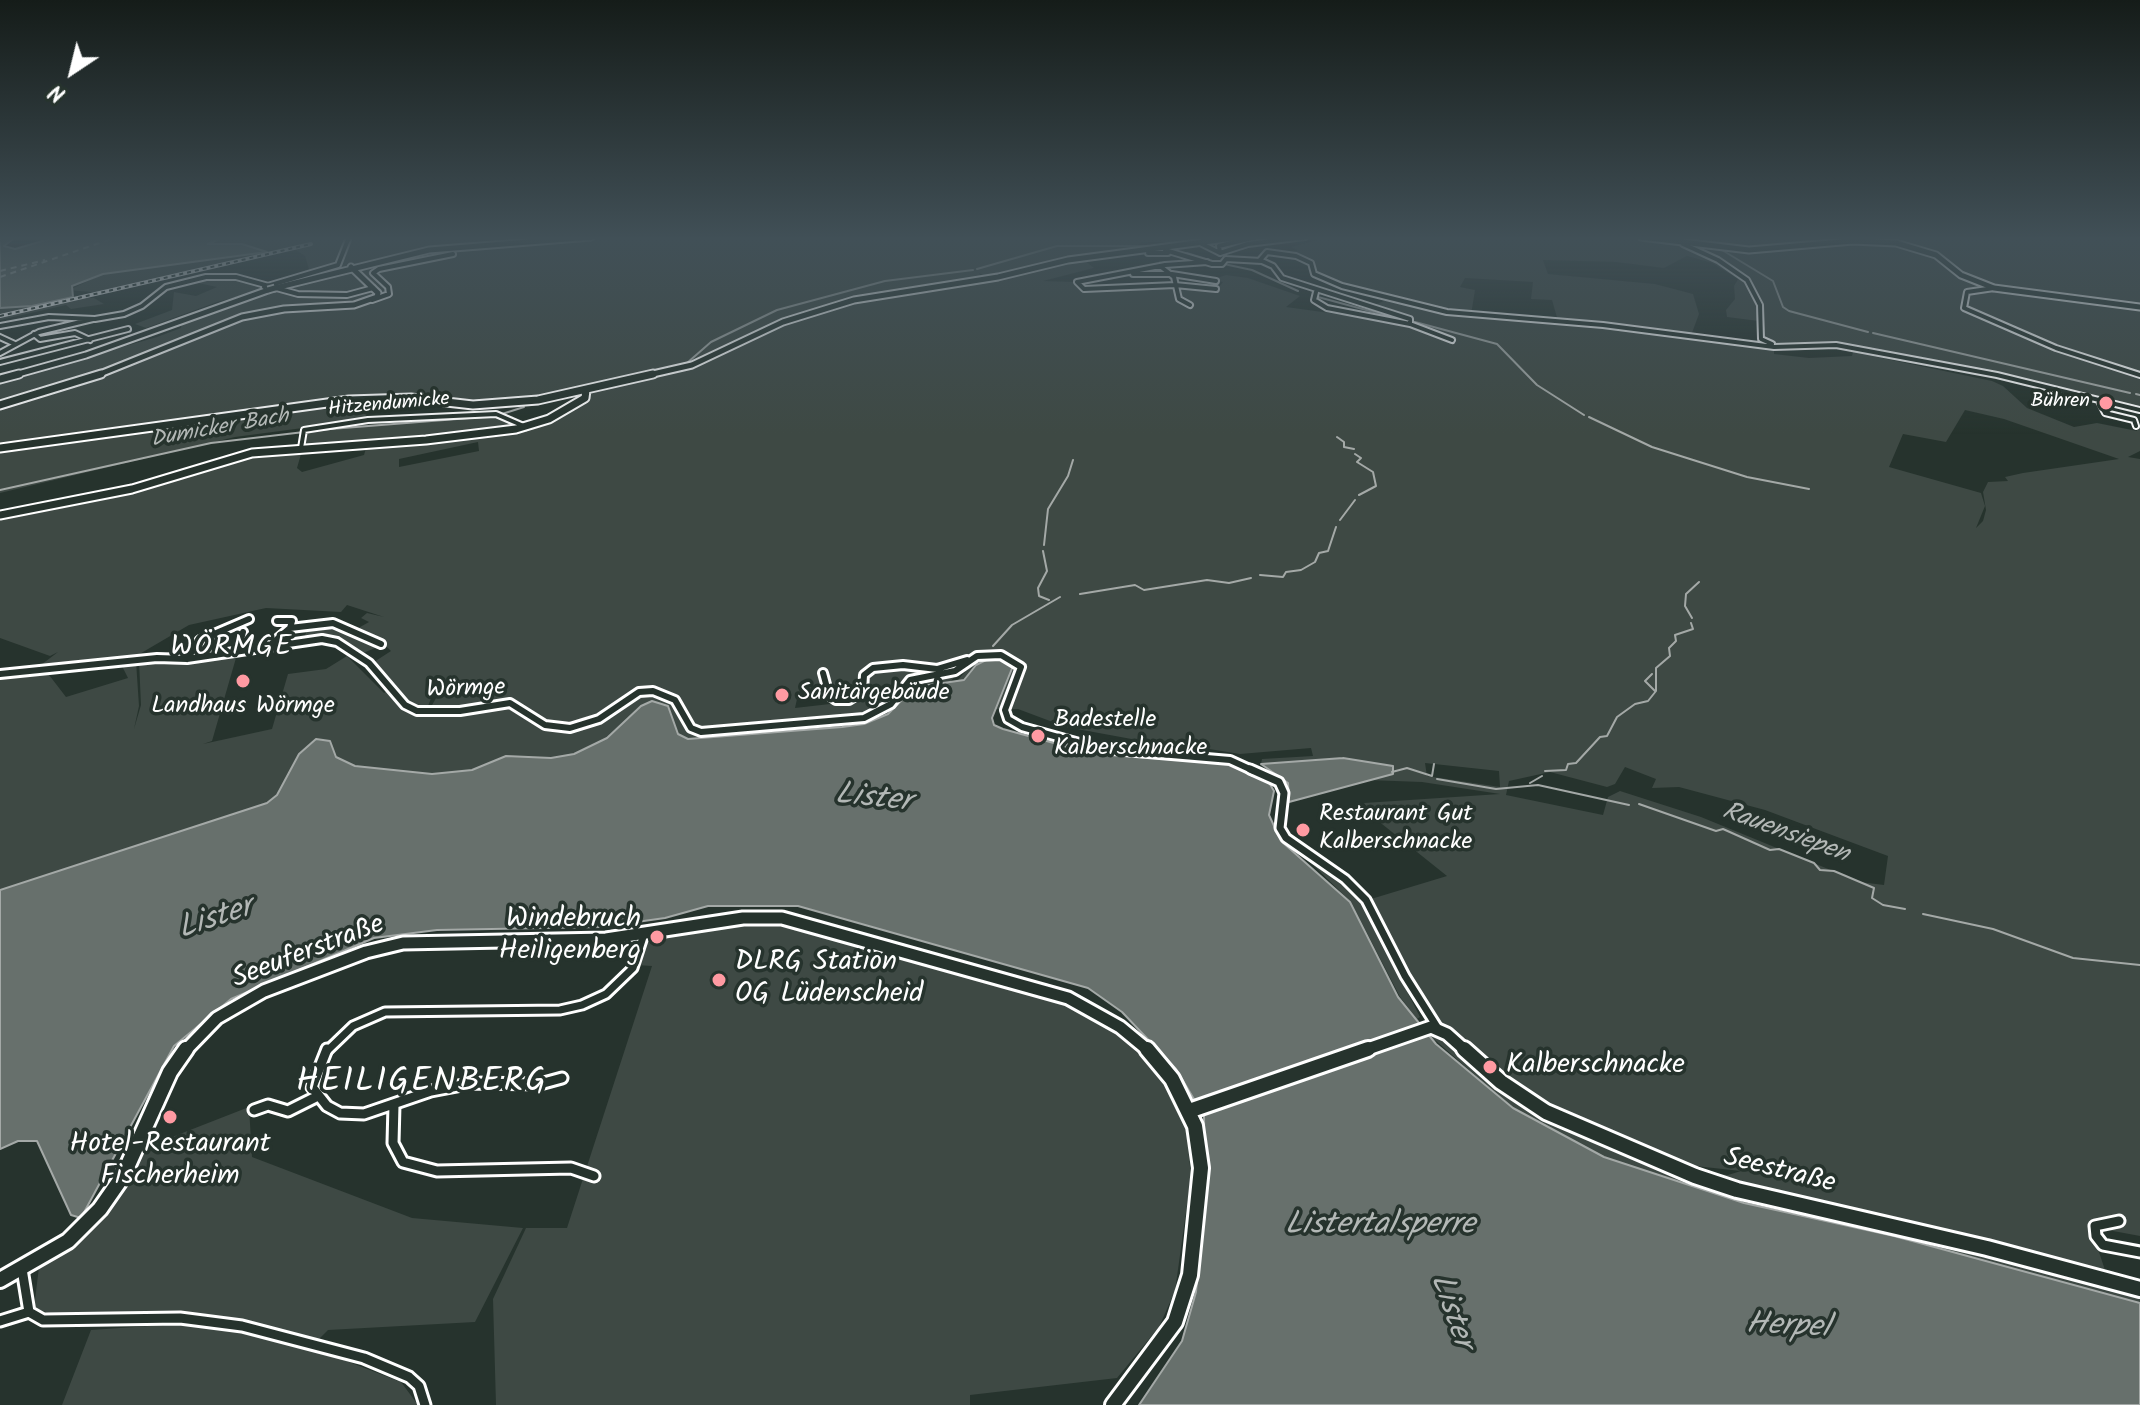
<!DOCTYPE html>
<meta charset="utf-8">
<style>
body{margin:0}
#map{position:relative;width:2140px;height:1405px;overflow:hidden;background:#26332d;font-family:Kalam,sans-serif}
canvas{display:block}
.north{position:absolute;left:32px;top:32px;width:80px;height:80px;-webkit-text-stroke:6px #26332d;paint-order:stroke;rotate:215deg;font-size:22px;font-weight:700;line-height:32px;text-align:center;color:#fff}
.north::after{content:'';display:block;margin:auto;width:28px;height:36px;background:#fff;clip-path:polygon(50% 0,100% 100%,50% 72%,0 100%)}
</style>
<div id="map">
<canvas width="2140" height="1405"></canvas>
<div class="north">N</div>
</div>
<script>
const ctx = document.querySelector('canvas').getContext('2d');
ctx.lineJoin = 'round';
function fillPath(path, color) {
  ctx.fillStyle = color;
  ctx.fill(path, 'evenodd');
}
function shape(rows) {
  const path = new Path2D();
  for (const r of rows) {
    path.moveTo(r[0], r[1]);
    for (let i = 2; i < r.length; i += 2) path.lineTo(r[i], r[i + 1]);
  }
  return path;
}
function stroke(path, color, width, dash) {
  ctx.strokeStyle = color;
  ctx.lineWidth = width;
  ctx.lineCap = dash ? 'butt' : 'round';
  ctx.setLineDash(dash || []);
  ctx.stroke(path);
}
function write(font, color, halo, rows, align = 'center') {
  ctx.font = font + ' Kalam,sans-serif';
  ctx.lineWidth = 7;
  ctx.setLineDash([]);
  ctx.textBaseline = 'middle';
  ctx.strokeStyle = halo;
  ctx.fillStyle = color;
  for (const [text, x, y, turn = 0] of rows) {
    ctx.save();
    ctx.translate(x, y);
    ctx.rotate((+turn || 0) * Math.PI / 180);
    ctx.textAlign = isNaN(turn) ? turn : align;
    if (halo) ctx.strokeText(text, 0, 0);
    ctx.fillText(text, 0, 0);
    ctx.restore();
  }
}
const green = shape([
 [224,237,576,237,486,240,437,247,266,285,309,269,305,256,296,250,253,257,101,293,69,290,103,274,238,255,232,243,206,244],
 [599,237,1236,237,1204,243,1142,242,1138,245,1142,252,1055,261,988,278,979,273,982,279,853,299,785,320,699,361,590,388,593,390,701,363,786,322,815,312,888,295,1002,280,1038,267,1083,259,1094,268,1043,281,1077,282,1084,290,1175,285,1217,289,1223,282,1211,280,1226,275,1248,278,1300,296,1286,307,1410,324,1414,320,1368,308,1393,297,1347,287,1318,276,1311,271,1309,260,1290,254,1297,250,1291,247,1317,240,1315,237,1637,237,1657,241,1645,237,2140,237,2140,306,2025,293,2140,308,2140,374,2107,365,1978,315,1961,304,1975,316,2065,352,2109,367,2140,375,2140,410,2109,404,2109,399,1887,352,1816,342,1782,345,1766,341,1762,336,1762,303,1752,287,1759,307,1759,321,1727,317,1726,310,1735,299,1734,286,1738,279,1712,263,1687,256,1664,268,1616,262,1543,260,1548,274,1655,284,1693,294,1699,314,1690,338,1774,348,1774,354,1809,358,1852,356,1853,352,1992,381,2003,386,2027,408,2074,427,2097,423,2137,431,2136,425,2140,426,2140,451,2128,457,2140,459,2140,1236,2097,1228,2095,1240,2106,1273,1740,1186,1688,1171,1728,1175,1741,1171,1677,1164,1560,1116,1483,1063,1442,1023,1410,973,1371,899,1447,876,1377,820,1364,803,1500,794,1422,782,1367,780,1393,774,1393,766,1343,758,1261,764,1262,759,1313,756,1311,748,1240,754,1166,742,1154,748,1142,747,1137,740,1066,727,1018,709,995,709,1013,666,999,657,976,665,964,680,958,680,977,658,975,654,937,665,869,665,863,669,858,690,849,696,838,695,827,671,820,674,822,690,819,694,797,699,795,708,856,701,868,692,870,672,880,668,946,669,898,683,906,686,917,680,957,673,951,681,915,687,888,714,864,724,842,727,688,740,678,734,668,706,652,701,641,706,607,738,574,754,551,758,506,756,472,770,432,774,355,766,336,757,330,741,316,739,299,754,277,795,267,803,0,890,0,675,46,671,66,697,128,678,120,662,136,661,139,706,134,729,141,705,139,661,187,660,238,651,212,741,203,744,272,729,288,674,326,669,347,656,384,693,391,688,406,709,428,712,443,686,432,696,426,711,417,709,410,706,374,662,391,651,388,648,382,645,361,654,339,641,303,640,309,626,332,624,353,631,369,622,361,618,367,613,384,617,347,605,341,612,266,608,189,625,131,659,33,671,58,652,50,656,0,638,0,512,54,506,133,490,250,454,295,449,301,454,297,468,302,472,364,455,367,445,428,441,501,431,302,446,306,433,361,425,496,415,526,427,550,419,590,394,588,389,496,403,391,396,321,402,422,400,406,409,370,409,363,420,235,437,0,493,0,382,157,337,181,328,182,322,190,318,269,291,325,297,369,292,374,295,366,302,342,307,355,306,386,297,381,297,358,272,363,266,453,248],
 [1862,239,1900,243,1928,250,1946,259,1969,278,2013,292,1972,290,1986,286,1965,279,1935,255,1898,245,1851,241,1761,251,1687,246,1693,250,1660,241,1759,249],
 [1465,278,1533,282,1531,299,1552,300,1558,321,1471,315,1475,290,1460,287],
 [1965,410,2004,419,2119,459,2023,473,2005,477,2008,481,1988,482,1983,492,1986,510,1983,521,1976,528,1985,506,1981,493,1889,467,1903,434,1946,442],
 [478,442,479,451,399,467,399,459],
 [1425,763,1499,771,1500,787,1427,776],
 [1625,767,1656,779,1652,788,1679,787,1765,810,1888,856,1884,885,1860,882,1701,817,1620,791,1608,797,1603,815,1506,795,1509,781,1550,772,1607,787,1615,784],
 [350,271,366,287,363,290,348,293,277,289],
 [201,278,234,278,266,289,217,302,146,328,135,324,172,310,174,292,196,296,217,287,193,282],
 [79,298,94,298,104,304,71,309,66,305,0,320,0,308,32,306,30,309],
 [1306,858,1344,882,1361,900,1420,1017,1417,1019,1400,997,1351,902],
 [749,919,781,919,1043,992,1117,1030,1146,1055,1168,1085,1185,1118,1191,1176,1175,1291,1159,1327,1117,1378,970,1395,970,1405,496,1405,493,1299,526,1228,567,1228,652,966,636,965,646,936],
 [1428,1034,1438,1037,1476,1069,1642,1159,2140,1292,2140,1303,1894,1236,1744,1203,1604,1157,1513,1108],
 [249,1107,252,1157,412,1218,523,1228,475,1322,328,1330,319,1339,246,1322,184,1314,64,1318,34,1308,39,1267,78,1242,111,1210,144,1148],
 [179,1324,234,1330,310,1347,401,1382,418,1405,62,1405,91,1330]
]);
const water = shape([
 [0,237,16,237,4,246,15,249,56,237,224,237,208,244,242,244,267,252,103,274,72,286,73,297,32,306,0,308,0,237],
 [992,657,999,657,1013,666,992,718,994,725,1003,729,1090,753,1229,764,1268,781,1274,791,1269,815,1281,841,1350,902,1398,997,1436,1044,1513,1108,1604,1157,1744,1203,1894,1236,2140,1303,2140,1405,1139,1405,1182,1341,1196,1292,1205,1194,1204,1116,1176,1069,1122,1012,1088,988,798,906,708,906,665,918,601,927,437,930,374,938,231,999,174,1046,81,1218,71,1215,37,1141,18,1141,0,1149,0,890,267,803,277,795,299,754,316,739,330,741,336,757,355,766,432,774,472,770,506,756,551,758,574,754,607,738,641,706,652,701,668,706,678,734,688,739,842,727,864,724,888,714,915,687,964,680,976,665,992,657],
 [1343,758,1393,766,1393,774,1289,802,1288,783,1261,764,1343,758]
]);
const stream = shape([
 [1679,237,1698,242],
 [1722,250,1773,281,1783,307,1789,311,1868,332],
 [1187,253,1219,263],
 [1224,264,1252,270,1298,291],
 [977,269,1057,246,1152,246],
 [1318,297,1407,321],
 [1415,322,1497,344,1537,385,1584,415],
 [1873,333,2130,393],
 [679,365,687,363,711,342,777,310,885,281,973,270],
 [2136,394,2140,395],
 [502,414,524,407],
 [1589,417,1652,447,1747,477,1809,489],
 [318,430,495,416],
 [1337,437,1344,442,1344,447,1354,449],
 [1355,454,1361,458,1357,462,1373,472,1376,486,1359,495],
 [0,490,211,443,304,432],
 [1340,520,1355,500],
 [1044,545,1048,509,1068,476,1073,460],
 [1043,551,1047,571,1038,588,1039,596,1049,600],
 [1260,575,1283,577,1286,572,1301,570,1315,562,1319,553,1328,551,1336,527],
 [1080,594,1135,585,1144,590,1207,580,1229,583,1251,578],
 [1692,618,1685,606,1686,594,1699,582],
 [993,646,1012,625,1060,597],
 [1652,674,1645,681,1655,691],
 [1545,771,1566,770,1568,764,1576,763,1600,737,1607,736,1617,717,1635,704,1648,701,1656,691,1656,668,1670,656,1669,648,1676,641,1675,635,1693,629,1691,623],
 [1392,772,1407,768,1432,776,1434,764],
 [1437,779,1496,789,1538,785,1629,805],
 [1530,783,1542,776],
 [1639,804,1716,831,1723,829,1770,850,1779,849,1814,863,1820,870,1834,871,1874,888,1872,898,1883,905,1905,909],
 [1923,914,1993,929,2073,958,2140,965]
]);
const ferry = shape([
 [0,271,45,260],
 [0,277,117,237]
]);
const streetFar3 = shape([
 [1202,244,1220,253],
 [1683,244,1718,260,1747,280,1760,305,1761,339,1772,344],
 [1165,250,1212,264,1222,264,1226,259],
 [1148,253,1168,253],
 [1220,253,1248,244,1305,237],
 [1220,253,1219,246,1256,237],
 [1226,259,1262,261,1273,266,1282,278,1410,319,1410,324,1452,340],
 [1260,260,1267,252,1296,256,1311,263,1314,274,1342,286,1447,312,1603,325,1774,347,1836,345,1997,375,2140,410],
 [1207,262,1165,265,1077,282,1084,289,1175,285,1216,289],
 [1160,266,1174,277,1179,299,1190,305],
 [1133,274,1172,274,1216,281],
 [264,287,338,265,349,237],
 [1994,288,1967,292,1964,308,2056,348,2140,375],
 [1316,292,1314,300,1327,308,1410,324],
 [372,300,389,294,388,287,373,273,379,269,453,254],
 [0,326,49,317,95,319,124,314,142,306,166,287,206,277,236,277,298,294,347,295,373,288],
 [34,334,40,339,75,333,90,340],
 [0,337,15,344],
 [0,353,39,332,93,319],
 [0,362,128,329],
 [2100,403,2105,413,2134,420,2136,426],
 [301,448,304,430,368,420,496,414,526,427]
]);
const streetFar2 = shape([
 [277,621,292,621,290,628],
 [269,646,290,628,333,623,381,644],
 [238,651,243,632],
 [187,659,200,640,249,619],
 [823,673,829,695,836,700,849,700,863,691,864,675,873,668,903,665,937,669,967,660],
 [0,674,157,658,187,659,322,639,337,642,369,663,405,705,417,711,460,711,510,703,545,725,570,728,599,719,639,692,653,691,675,700,691,728,701,732,864,718,891,704,910,680,955,671,977,656,1001,655,1021,667,1005,710,1008,719,1022,727,1101,749,1230,760,1254,771]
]);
const streetFar1 = shape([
 [1250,769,1279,782,1284,793,1280,828,1286,838,1345,879,1366,900,1405,976,1439,1030],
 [327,1051,353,1026,385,1012,560,1010,582,1005,606,994,633,968,644,934]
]);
const street = shape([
 [327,1049,312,1087,327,1106,340,1113,364,1114,431,1091,473,1083,540,1084,562,1078],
 [394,1105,393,1143,403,1162,437,1171,571,1168,594,1176],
 [254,1110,268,1105,288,1111,318,1096],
 [2119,1221,2095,1226,2096,1236,2103,1245,2140,1252],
 [22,1269,29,1312,43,1320,180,1318,242,1326,364,1358,409,1377,419,1386,425,1405],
 [0,1321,29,1312]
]);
const secondaryFar3 = shape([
 [1641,237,1749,250,1853,241,1896,243,1936,255,1961,275,1994,288,2140,307],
 [275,288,429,250,591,237],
 [11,376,86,355,268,290],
 [95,376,242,317,284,309,354,305,377,297,378,293,351,267],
 [644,376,692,365,783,322,854,300,998,277,1068,260,1241,237]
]);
const secondaryFar2 = shape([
 [0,379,19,374],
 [0,405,101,374],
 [0,448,349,400,411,398,473,405,538,400,653,374],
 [0,515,132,489,252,453,426,440,516,429,549,419,585,398,586,390]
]);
const secondaryFar1 = shape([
 [185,1051,217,1018,264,991,366,952,403,943,606,939,743,918,782,918,1068,998,1120,1027,1149,1051],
 [1362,1051,1431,1027,1447,1034,1466,1051]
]);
const secondary = shape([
 [1464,1049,1501,1082,1546,1112,1695,1176,1737,1190,1987,1248,2140,1289],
 [1189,1111,1368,1049],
 [0,1280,68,1241,100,1209,123,1176,170,1072,186,1049],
 [1113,1405,1175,1322,1190,1275,1201,1168,1195,1126,1172,1079,1147,1049]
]);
const rail = shape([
 [0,316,311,244]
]);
const secondaryBridge = shape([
 [268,290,275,288]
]);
const markers = [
 [2106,403,8,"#ff9aa2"],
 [243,681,8,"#ff9aa2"],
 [782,695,8,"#ff9aa2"],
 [1038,736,8,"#ff9aa2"],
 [1303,830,8,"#ff9aa2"],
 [657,937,8,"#ff9aa2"],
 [719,980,8,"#ff9aa2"],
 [1490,1067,8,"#ff9aa2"],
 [170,1117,8,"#ff9aa2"]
];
const farPoinames = [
 ["Bühren",2090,403]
];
const farStreetnames = [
 ["Hitzendumicke",389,406,-5]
];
const farWaternames = [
 ["Dumicker Bach",220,430,-10]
];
const streetNames = [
 ["Wörmge",466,691,-2]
];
const poiNames = [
 ["Sanitärgebäude",798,695],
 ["Landhaus Wörmge",243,708,"center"],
 ["Badestelle",1054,722],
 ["Kalberschnacke",1054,750],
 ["Restaurant Gut",1319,816],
 ["Kalberschnacke",1319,844]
];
const waterNames = [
 ["Rauensiepen",1785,835,20]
];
const quarterNames = [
 ["WÖRMGE",232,649]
];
const nearPoinames = [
 ["Windebruch",641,921,"right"],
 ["Heiligenberg",641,953,"right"],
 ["DLRG Station",735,964],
 ["OG Lüdenscheid",735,996],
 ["Kalberschnacke",1506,1067],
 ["Hotel-Restaurant",170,1146,"center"],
 ["Fischerheim",170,1178,"center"]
];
const nearStreetnames = [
 ["Seeuferstraße",309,954,-21],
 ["Seestraße",1779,1173,14]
];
const nearWaternames = [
 ["Lister",873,801,6],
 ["Lister",216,921,-18],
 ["Listertalsperre",1380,1228],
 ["Lister",1449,1312,71],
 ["Herpel",1788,1329,3]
];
const nearQuarternames = [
 ["HEILIGENBERG",422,1085]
];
fillPath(green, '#3e4944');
fillPath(water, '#67706c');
stroke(water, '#a4a9a7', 2);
stroke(stream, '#a4a9a7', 2);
stroke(ferry, '#b3b8b6', 2, [6, 5]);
stroke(streetFar3, '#fff', 8);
stroke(streetFar2, '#fff', 12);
stroke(streetFar1, '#fff', 13);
stroke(street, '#fff', 15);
stroke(secondaryFar3, '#fff', 9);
stroke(secondaryFar2, '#fff', 11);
stroke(secondaryFar1, '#fff', 17);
stroke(secondary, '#fff', 20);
stroke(streetFar3, '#26332d', 4);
stroke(streetFar2, '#26332d', 6);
stroke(streetFar1, '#26332d', 7);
stroke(street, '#26332d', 9);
stroke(secondaryFar3, '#26332d', 5);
stroke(secondaryFar2, '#26332d', 7);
stroke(secondaryFar1, '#26332d', 11);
stroke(secondary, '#26332d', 14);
stroke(rail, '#fff', 4);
stroke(rail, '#26332d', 2, [4]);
stroke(secondaryBridge, '#fff', 9, []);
stroke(secondaryBridge, '#26332d', 5);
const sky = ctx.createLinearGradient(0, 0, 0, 434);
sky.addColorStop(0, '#151c19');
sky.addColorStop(0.55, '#415057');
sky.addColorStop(1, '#41505700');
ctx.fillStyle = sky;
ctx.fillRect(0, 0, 2140, 434);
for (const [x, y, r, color] of markers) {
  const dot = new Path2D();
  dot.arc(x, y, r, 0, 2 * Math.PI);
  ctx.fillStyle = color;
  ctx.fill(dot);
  stroke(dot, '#26332d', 3);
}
write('20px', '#fff', '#26332d', farPoinames, 'right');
write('20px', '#fff', '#26332d', farStreetnames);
write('italic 22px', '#b3b8b6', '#26332d', farWaternames);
write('24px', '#fff', '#26332d', streetNames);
write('24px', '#fff', '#26332d', poiNames, 'left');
write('italic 26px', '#b3b8b6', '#26332d', waterNames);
ctx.letterSpacing = '2px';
write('28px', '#fff', '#26332d', quarterNames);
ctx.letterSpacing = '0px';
write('28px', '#fff', '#26332d', nearPoinames, 'left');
write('28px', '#fff', '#26332d', nearStreetnames);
write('italic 32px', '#b3b8b6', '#26332d', nearWaternames);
ctx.letterSpacing = '2px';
write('34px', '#fff', '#26332d', nearQuarternames);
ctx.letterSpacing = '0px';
</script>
